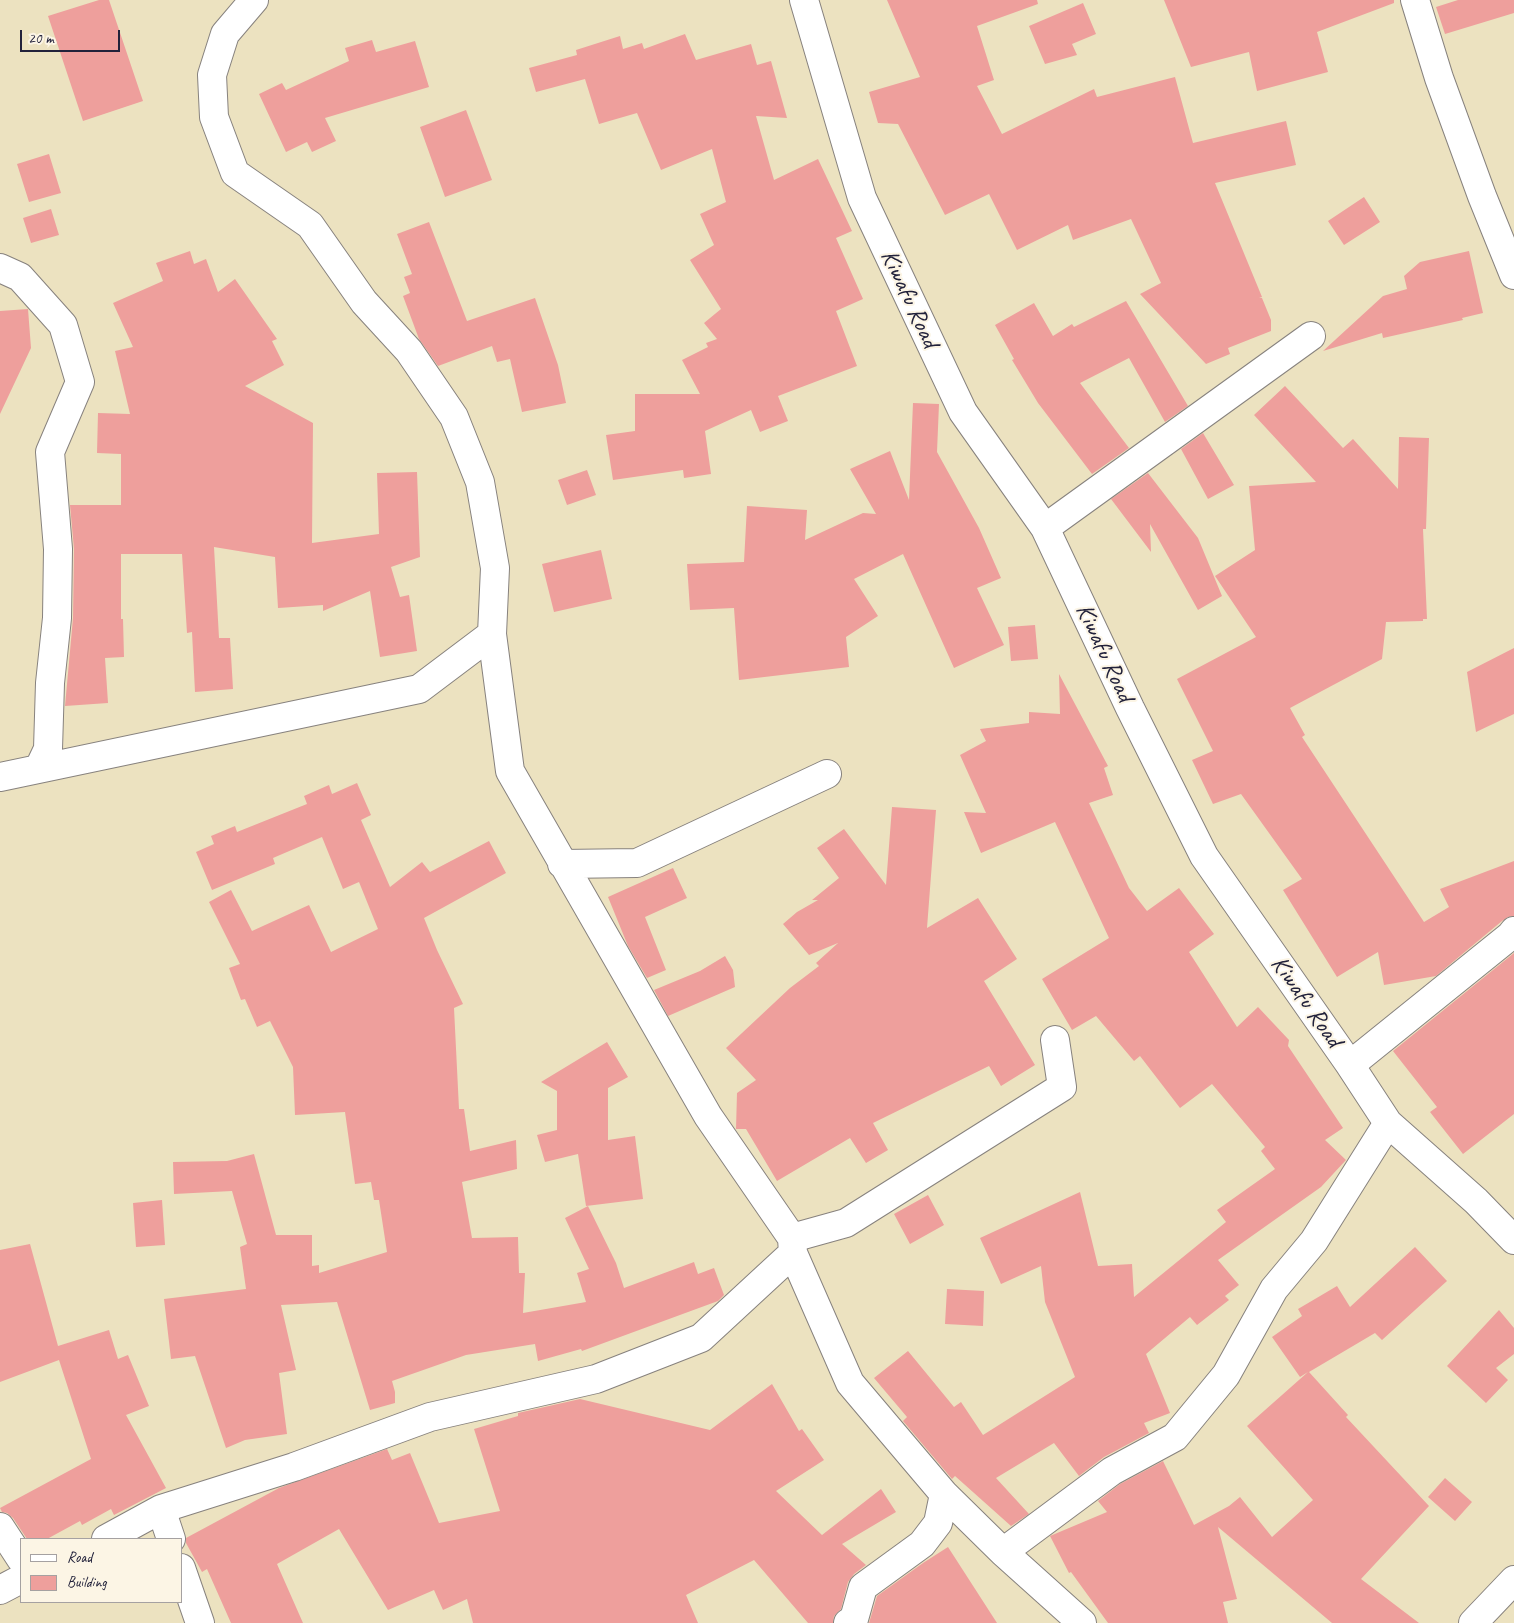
<!DOCTYPE html>
<style>
body{margin:0}
#map{position:relative;width:1514px;height:1623px;overflow:hidden;background:#ece2c0;font-family:Caveat,sans-serif}
canvas{display:block}
.legend{position:absolute;left:20px;top:1538px;width:162px;height:65px;box-sizing:border-box;background:#fcf5e5;border:1px solid #a5a1a1;margin:0;padding:6px 9px;list-style:none;font-size:15px;color:#22223b}
.legend li{display:flex;align-items:center;gap:10px;height:25px}
.legend b{width:25px;border:1px solid #a5a1a1}
.scale{position:absolute;left:20px;top:30px;width:100px;height:22px;box-sizing:border-box;border:2px solid #22223b;border-top:0;padding-left:6px;font-size:15px;line-height:18px;white-space:nowrap;color:#22223b;-webkit-text-stroke:4px #fcf5e5;paint-order:stroke}
</style>
<div id="map">
<canvas width="1514" height="1623"></canvas>
<ul class="legend">
<li><b style="height:6px;background:#fff"></b>Road</li>
<li><b style="height:14px;background:#ee9f9c"></b>Building</li>
</ul>
<div class="scale">20 m</div>
</div>
<script>
const ctx = document.querySelector('canvas').getContext('2d');
ctx.lineJoin = 'round';
function fillPath(path, color) {
  ctx.fillStyle = color;
  ctx.fill(path, 'evenodd');
}
function shape(rows) {
  const path = new Path2D();
  for (const r of rows) {
    path.moveTo(r[0], r[1]);
    for (let i = 2; i < r.length; i += 2) path.lineTo(r[i], r[i + 1]);
  }
  return path;
}
function stroke(path, color, width, dash) {
  ctx.strokeStyle = color;
  ctx.lineWidth = width;
  ctx.lineCap = dash ? 'butt' : 'round';
  ctx.setLineDash(dash || []);
  ctx.stroke(path);
}
function write(font, color, halo, rows, align = 'center') {
  ctx.font = font + ' Caveat,sans-serif';
  ctx.lineWidth = 4;
  ctx.setLineDash([]);
  ctx.textBaseline = 'middle';
  ctx.strokeStyle = halo;
  ctx.fillStyle = color;
  for (const [text, x, y, turn = 0] of rows) {
    ctx.save();
    ctx.translate(x, y);
    ctx.rotate((+turn || 0) * Math.PI / 180);
    ctx.textAlign = isNaN(turn) ? turn : align;
    if (halo) ctx.strokeText(text, 0, 0);
    ctx.fillText(text, 0, 0);
    ctx.restore();
  }
}
const building = shape([
 [99,0,109,0,143,101,83,121,48,16],
 [887,0,1037,0,1038,4,977,26,994,80,977,86,1002,134,1094,89,1097,97,1175,77,1193,143,1286,121,1296,165,1215,183,1262,297,1259,298,1262,298,1271,320,1271,331,1228,348,1230,354,1206,364,1140,294,1161,283,1131,219,1073,240,1068,225,1017,250,989,194,945,215,898,124,878,123,869,92,920,77],
 [1164,0,1394,0,1394,3,1317,32,1328,72,1257,91,1249,52,1191,67],
 [1458,0,1514,0,1514,13,1445,34,1436,7],
 [1083,3,1096,34,1072,44,1077,55,1045,64,1029,26],
 [685,34,696,60,751,44,757,65,771,61,787,118,756,116,774,180,818,159,852,231,836,238,863,299,836,311,857,366,778,396,788,421,760,432,751,410,705,431,711,474,684,478,683,470,613,480,606,435,635,431,635,394,700,394,682,360,708,347,706,343,717,339,704,323,721,309,690,260,714,245,700,214,726,202,712,149,661,170,637,113,599,124,585,79,536,92,529,68,577,55,576,50,620,36,623,49,642,43,644,49],
 [372,40,376,52,415,41,429,87,325,118,336,141,312,152,307,142,286,152,259,94,282,83,286,90,349,61,345,48],
 [466,110,492,180,445,197,420,127],
 [49,154,61,193,29,202,17,164],
 [1364,197,1380,222,1344,245,1328,221],
 [51,209,59,235,31,243,23,218],
 [429,222,467,321,535,298,558,365,566,403,522,412,510,359,497,362,492,346,438,366,419,339,403,296,410,293,404,277,412,274,397,234],
 [190,251,194,264,206,259,218,292,235,279,277,339,272,341,284,365,245,386,313,423,312,543,379,534,377,473,417,472,420,557,391,567,400,597,409,595,417,651,380,657,370,591,323,611,323,605,278,608,275,557,214,547,219,638,230,638,233,689,195,692,192,632,187,633,182,554,121,554,121,619,123,619,124,657,105,658,108,703,65,706,73,618,74,549,70,505,121,505,121,454,97,453,98,413,130,414,115,351,133,347,113,303,163,281,156,263],
 [1469,251,1483,313,1462,318,1463,320,1383,338,1382,333,1323,351,1383,296,1407,289,1404,276,1420,262],
 [1126,301,1188,406,1165,422,1129,358,1080,383,1129,448,1092,474,1038,403,1012,360,1014,359,995,325,1034,303,1053,336,1072,324,1074,327],
 [28,309,31,348,0,414,0,311],
 [1285,386,1343,448,1353,439,1398,489,1399,437,1429,438,1426,529,1423,529,1427,619,1423,619,1423,621,1386,622,1382,659,1290,708,1305,735,1302,737,1424,922,1449,907,1440,889,1514,861,1514,916,1508,917,1502,921,1436,976,1384,985,1378,952,1337,977,1283,890,1302,879,1241,794,1213,804,1192,760,1213,751,1177,679,1256,637,1215,576,1255,550,1249,486,1316,482,1254,415],
 [913,403,939,404,937,452,979,528,1001,578,977,588,1004,645,954,668,903,554,854,579,878,616,846,637,849,667,739,680,734,608,690,610,687,564,744,562,747,506,807,510,805,540,863,513,876,514,850,469,890,451,909,500],
 [1203,433,1234,485,1208,499,1181,449],
 [587,470,596,495,567,505,558,480],
 [1148,473,1198,538,1222,596,1198,610,1150,524,1151,552,1111,499],
 [601,550,612,599,554,612,542,564],
 [1035,625,1038,659,1011,661,1008,627],
 [1514,648,1514,714,1476,732,1467,672],
 [1059,674,1108,766,1104,768,1113,795,1089,803,1129,888,1147,911,1179,888,1214,934,1189,952,1237,1027,1258,1007,1289,1040,1288,1046,1343,1128,1325,1140,1346,1160,1321,1187,1218,1260,1239,1285,1225,1296,1229,1300,1197,1325,1190,1317,1146,1354,1170,1413,1144,1423,1149,1433,1104,1457,1079,1476,1054,1443,996,1478,1029,1514,1011,1526,955,1476,952,1479,903,1421,907,1417,874,1378,908,1351,954,1407,961,1402,983,1435,1075,1377,1045,1302,1041,1266,1001,1284,980,1238,1080,1192,1098,1266,1132,1264,1134,1297,1226,1222,1217,1210,1275,1169,1261,1151,1265,1147,1212,1084,1180,1108,1140,1056,1134,1061,1096,1016,1072,1030,1042,979,1109,938,1055,822,981,853,964,812,986,813,960,755,986,741,980,729,1029,723,1029,712,1060,714],
 [357,783,371,815,361,820,390,887,422,862,430,872,489,841,506,873,424,918,437,950,463,1004,454,1008,459,1109,464,1109,470,1151,516,1140,517,1169,462,1182,472,1238,518,1237,519,1273,525,1273,523,1313,586,1302,577,1273,589,1269,565,1218,588,1206,616,1263,624,1288,694,1262,698,1274,714,1268,724,1295,718,1301,582,1351,581,1349,538,1361,535,1344,466,1355,392,1381,395,1392,395,1403,370,1410,337,1302,281,1305,296,1370,279,1373,287,1434,245,1440,226,1448,195,1356,171,1359,164,1299,246,1289,240,1247,247,1244,232,1191,174,1194,173,1162,227,1161,254,1154,276,1235,312,1235,312,1266,319,1265,319,1273,387,1252,379,1200,374,1200,371,1182,355,1184,345,1112,295,1115,293,1067,270,1021,257,1027,245,999,241,1000,229,968,240,964,209,902,231,890,252,931,309,905,331,952,378,929,359,882,343,889,322,837,273,858,275,864,212,890,196,852,214,844,211,836,235,826,237,832,307,804,304,796,329,785,332,794],
 [892,807,936,810,927,928,978,898,1017,959,984,981,1035,1065,1001,1086,989,1066,873,1123,888,1150,866,1163,850,1138,777,1181,746,1129,736,1129,737,1093,756,1080,726,1048,790,988,819,966,816,963,838,943,809,955,783,924,797,912,818,900,812,900,839,878,817,848,844,829,886,885],
 [673,868,687,898,645,917,666,970,647,978,628,946,608,897],
 [1514,953,1514,1114,1463,1154,1430,1112,1437,1107,1393,1051],
 [725,956,733,970,735,987,668,1016,654,990,700,971],
 [607,1042,628,1077,608,1088,608,1140,635,1136,643,1199,586,1206,578,1154,545,1162,537,1135,557,1130,557,1091,541,1082],
 [928,1195,944,1225,910,1244,894,1214],
 [162,1200,165,1245,136,1247,133,1203],
 [30,1244,58,1346,109,1330,118,1359,128,1355,149,1406,126,1415,166,1488,114,1515,111,1509,82,1525,80,1521,47,1539,27,1539,13,1518,7,1513,2,1512,0,1508,91,1459,59,1360,0,1382,0,1250],
 [1415,1247,1447,1281,1382,1340,1375,1333,1309,1372,1348,1415,1346,1417,1429,1506,1361,1579,1419,1623,1332,1623,1218,1527,1237,1599,1223,1602,1228,1623,1108,1623,1071,1572,1069,1573,1050,1536,1107,1512,1098,1501,1120,1484,1163,1461,1194,1525,1229,1506,1240,1497,1272,1537,1313,1500,1247,1426,1308,1372,1300,1377,1272,1337,1302,1316,1298,1309,1337,1286,1350,1307],
 [947,1289,984,1291,983,1326,945,1324],
 [1499,1310,1514,1328,1514,1354,1496,1368,1508,1380,1486,1403,1447,1366],
 [772,1384,799,1431,802,1429,824,1460,776,1491,822,1535,881,1489,896,1512,842,1544,866,1565,854,1574,848,1582,841,1609,834,1616,833,1623,808,1623,754,1560,686,1595,698,1623,473,1623,467,1599,443,1610,434,1590,388,1610,339,1529,277,1564,303,1623,231,1623,207,1569,202,1572,186,1543,186,1538,279,1488,387,1449,392,1460,410,1453,439,1523,500,1511,474,1429,518,1416,518,1413,580,1399,710,1430],
 [1445,1478,1472,1502,1455,1521,1428,1497],
 [948,1547,997,1623,869,1623,877,1596,923,1563]
]);
const minor = shape([
 [254,0,225,34,212,75,214,117,235,173,310,225,364,302,409,351,454,417,480,482,495,568,492,634,510,771,708,1116,792,1238,793,1253,850,1383,944,1494,1003,1552,1082,1623],
 [804,0,862,198,963,412,1045,528,1130,708,1204,856,1350,1065,1388,1123,1476,1201,1514,1240],
 [1415,0,1439,78,1482,196,1514,275],
 [0,268,20,277,63,325,80,382,50,452,58,549,57,618,50,683,48,749,39,768],
 [1045,528,1311,336],
 [0,777,419,689,492,634],
 [562,864,637,863,827,774],
 [1350,1065,1510,936,1514,931],
 [792,1238,846,1223,1062,1087,1055,1040],
 [161,1509,171,1539],
 [0,1527,21,1559],
 [106,1539,161,1509,294,1467,430,1417,596,1379,701,1338,793,1253],
 [1003,1552,1112,1471,1175,1437,1226,1375,1274,1289,1314,1241,1388,1123],
 [181,1568,200,1623],
 [0,1590,21,1579],
 [848,1623,854,1619,863,1587,922,1544,938,1523,944,1494],
 [1473,1623,1514,1580]
]);
const streetNames = [
 ["Kiwafu Road",909,299,65],
 ["Kiwafu Road",1104,653,65],
 ["Kiwafu Road",1306,1002,55]
];
fillPath(building, '#ee9f9c');
stroke(minor, '#87827e', 30);
stroke(minor, '#fff', 28);
write('25px', '#22223b', '#fcf5e5', streetNames);
</script>
